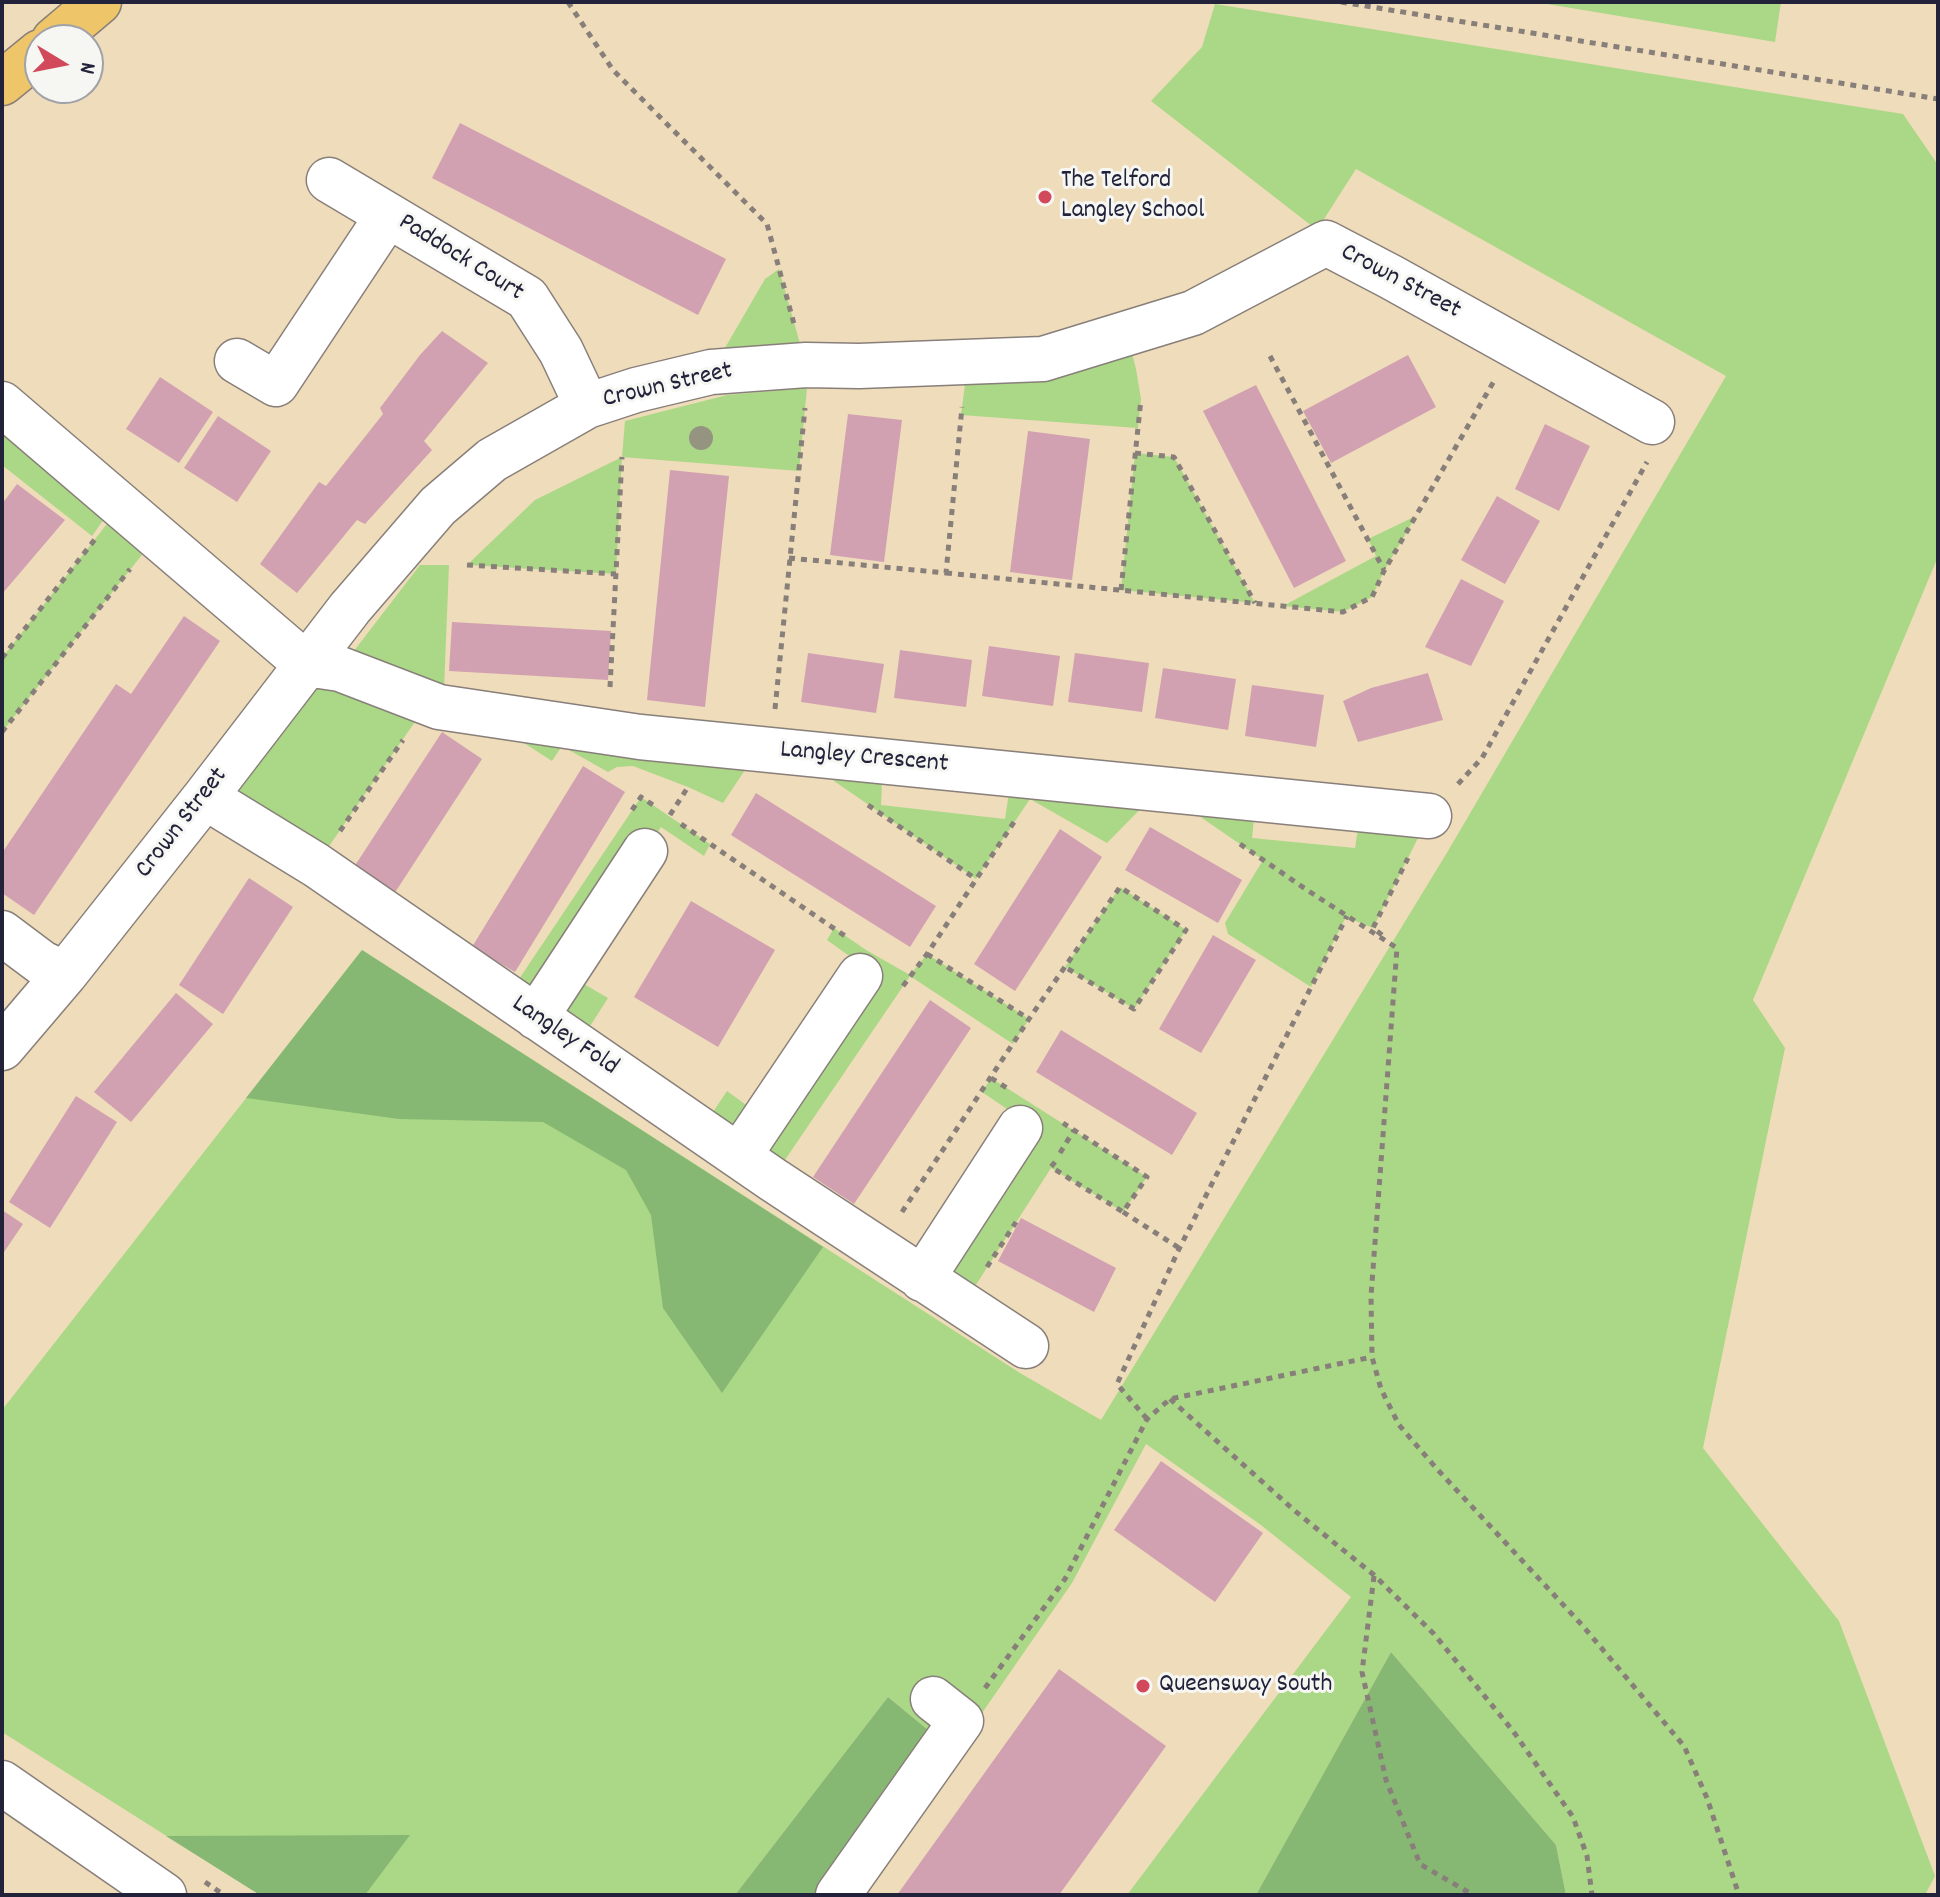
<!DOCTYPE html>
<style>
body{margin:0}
#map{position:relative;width:1940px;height:1897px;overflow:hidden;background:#efdcba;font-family:Dekko,sans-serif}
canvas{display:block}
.frame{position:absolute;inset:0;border:4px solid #22223b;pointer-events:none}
.north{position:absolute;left:24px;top:24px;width:80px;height:80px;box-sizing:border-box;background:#f6f6f2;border:2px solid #a1a1a9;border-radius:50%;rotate:100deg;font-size:22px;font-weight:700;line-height:32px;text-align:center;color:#22223b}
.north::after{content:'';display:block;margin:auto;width:28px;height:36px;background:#d1495b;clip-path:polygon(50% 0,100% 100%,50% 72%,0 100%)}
</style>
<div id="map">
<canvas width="1940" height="1897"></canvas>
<div class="frame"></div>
<div class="north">N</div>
</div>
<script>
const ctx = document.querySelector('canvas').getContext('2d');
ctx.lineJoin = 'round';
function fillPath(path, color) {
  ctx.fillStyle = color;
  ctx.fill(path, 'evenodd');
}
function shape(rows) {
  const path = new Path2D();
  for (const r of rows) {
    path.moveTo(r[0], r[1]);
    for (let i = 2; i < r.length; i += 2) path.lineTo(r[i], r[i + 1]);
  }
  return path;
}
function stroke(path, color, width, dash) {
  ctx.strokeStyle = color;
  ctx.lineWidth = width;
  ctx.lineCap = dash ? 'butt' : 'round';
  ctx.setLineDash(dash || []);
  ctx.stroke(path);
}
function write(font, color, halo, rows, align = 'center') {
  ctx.font = font + ' Dekko,sans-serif';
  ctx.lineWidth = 6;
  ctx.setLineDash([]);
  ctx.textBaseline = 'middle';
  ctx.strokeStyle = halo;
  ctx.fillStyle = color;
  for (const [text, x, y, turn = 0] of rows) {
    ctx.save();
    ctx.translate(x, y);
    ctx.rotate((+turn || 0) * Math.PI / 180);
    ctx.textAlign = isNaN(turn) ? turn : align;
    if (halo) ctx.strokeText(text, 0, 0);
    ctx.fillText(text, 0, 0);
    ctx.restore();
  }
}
const green = shape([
 [1535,2,1781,2,1775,42],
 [1215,4,1903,114,1938,165,1938,553,1937,559,1753,1000,1785,1048,1703,1448,1839,1621,1935,1876,1925,1895,1566,1895,1556,1845,1391,1652,1256,1895,1127,1895,1351,1597,1261,1525,1146,1444,1072,1583,955,1752,888,1697,735,1895,260,1895,2,1732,2,1410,362,950,1020,1373,1101,1420,1448,851,1726,376,1356,169,1317,230,1151,101,1202,47],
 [779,269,806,365,711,372,765,279],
 [1127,333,1136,369,1141,399,1138,428,961,415,968,362],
 [807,388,799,471,622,457,616,574,467,565,535,500,622,457,625,421,727,395],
 [2,416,109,512,92,536,2,465],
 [1135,453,1174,457,1255,603,1121,590],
 [121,506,156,537,2,732,2,658],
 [1416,516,1384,571,1372,597,1343,612,1283,606,1376,556,1368,539],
 [420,565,449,565,444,689,428,703,316,865,205,797,306,664,340,669],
 [510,734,749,764,723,803,688,787,633,766,617,767,608,772,562,746,552,761],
 [883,761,881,805,1005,819,1012,773,1256,799,1252,838,1355,848,1361,809,1429,816,1373,928,1346,917,1311,987,1228,934,1225,923,1263,860,1160,789,1107,843,1030,799,976,879,821,772],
 [641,797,710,844,704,856,661,827,565,973,608,998,578,1045,507,997],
 [1120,887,1186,930,1134,1009,1065,967],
 [834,928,866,950,910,975,927,954,1029,1019,1013,1044,910,976,772,1179,701,1130,727,1091,764,1118,862,965,827,940],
 [991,1078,1147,1177,1123,1212,1051,1168,963,1305,938,1290,1038,1130,982,1092]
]);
const forest = shape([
 [362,950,823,1247,722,1393,663,1308,651,1215,626,1170,543,1122,399,1119,246,1098],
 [1391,1652,1556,1845,1566,1895,1256,1895],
 [888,1697,955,1752,849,1895,735,1895],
 [410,1835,365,1895,260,1895,166,1836]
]);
const building = shape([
 [460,123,726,259,698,315,432,178],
 [442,331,488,363,424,441,432,450,365,524,357,520,297,593,260,564,319,482,326,486,383,414,380,408,420,355],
 [1408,355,1436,407,1331,463,1303,411],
 [160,377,213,412,179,463,126,429],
 [1256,385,1346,561,1294,588,1203,411],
 [848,414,902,420,884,562,830,555],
 [218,416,271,451,237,502,184,468],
 [1545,424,1590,446,1559,511,1515,489],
 [1028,431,1090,439,1072,580,1010,572],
 [670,470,729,476,705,707,647,700],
 [17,484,65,520,2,594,2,504],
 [1497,496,1540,521,1505,584,1461,560],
 [1461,579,1504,601,1471,666,1425,647],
 [184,616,220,641,34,915,2,893,2,853,116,684,131,694],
 [452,622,611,631,608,680,449,671],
 [989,646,1060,656,1053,706,982,696],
 [900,650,972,660,966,707,894,698],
 [808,653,884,664,876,713,801,702],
 [1075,653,1149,663,1142,712,1068,702],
 [1163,668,1236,679,1228,730,1155,718],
 [1428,673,1443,720,1358,742,1343,701,1371,688],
 [1252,685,1324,695,1316,747,1245,736],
 [442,732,482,759,394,894,354,867],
 [583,766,625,792,515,972,472,947],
 [756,793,936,906,910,947,731,835],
 [1150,827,1242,880,1218,923,1125,870],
 [1060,829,1102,857,1015,991,974,964],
 [249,878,293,907,223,1014,179,985],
 [691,901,775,950,718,1047,634,997],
 [1213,935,1256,960,1201,1053,1159,1029],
 [176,993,213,1024,131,1122,94,1092],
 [930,1000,971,1028,854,1204,813,1177],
 [1061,1030,1197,1113,1172,1155,1036,1072],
 [76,1096,117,1122,50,1228,9,1202],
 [2,1210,23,1224,2,1255],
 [1021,1218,1116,1268,1094,1312,998,1261],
 [1161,1461,1263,1533,1215,1602,1114,1530],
 [1059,1669,1166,1746,1059,1895,897,1895]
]);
const path = shape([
 [568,2,613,70,767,224,794,324],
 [1341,2,1938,99],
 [1270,356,1384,570],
 [1135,453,1174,457,1255,603],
 [789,558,946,573,962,407],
 [467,565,616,574],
 [946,573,1343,612,1372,597,1384,571,1494,381],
 [1121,590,1141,399],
 [2,658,96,538],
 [610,687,622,457],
 [775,709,805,408],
 [2,732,130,569],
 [1458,784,1482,758,1647,462],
 [868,805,976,879],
 [632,810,641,797,656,807],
 [670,815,688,787],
 [681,824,845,936],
 [340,831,403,740],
 [1240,844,1307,890,1397,948,1371,1296,1372,1357,1381,1389,1399,1425,1437,1469,1582,1625,1684,1746,1707,1798,1739,1895],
 [1382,935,1373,928,1408,858],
 [927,954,1029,1019],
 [903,986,927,954,1016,819],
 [991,1078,1007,1088],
 [1060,1153,1074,1130],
 [1055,1162,1051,1167,1123,1212,1147,1177,1063,1123],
 [902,1212,1029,1019,1120,887,1186,930,1134,1009,1065,967],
 [1123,1212,1179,1248],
 [987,1267,1016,1222],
 [1170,1399,1295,1511,1374,1575,1434,1634,1513,1731,1573,1817,1587,1856,1592,1895],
 [1147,1419,1117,1384,1179,1249,1347,916],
 [1374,1576,1362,1672,1386,1780,1420,1864,1473,1895],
 [985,1688,1065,1579,1147,1419,1170,1399,1372,1357],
 [205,1882,224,1895]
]);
const minor = shape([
 [329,180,527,298,561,351,587,406],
 [237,361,276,384,388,215],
 [2,404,306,664,340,669,439,707,640,737,1429,816],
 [205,797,316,865,772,1179,1026,1346],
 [2,933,42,963,65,974],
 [536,1017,645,851],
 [2,1048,65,974,205,797,350,608,438,506,492,460,587,406,636,390,711,372,806,365,859,366,1043,359,1193,313,1326,243,1391,277,1652,422],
 [739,1156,860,976],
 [922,1279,1020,1128],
 [2,1783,164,1895],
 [838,1895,961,1721,933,1699]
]);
const major = shape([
 [54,40,99,2],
 [2,83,40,52]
]);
const trees = [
 [701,438]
];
const markers = [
 [1045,197,8,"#d1495b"],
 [1143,1686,8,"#d1495b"]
];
const poiNames = [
 ["The Telford",1061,182],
 ["Langley School",1061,212],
 ["Queensway South",1159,1686]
];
const streetNames = [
 ["Paddock Court",460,259,32],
 ["Crown Street",1400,283,28],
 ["Crown Street",668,387,-13],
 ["Langley Crescent",864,759,5],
 ["Crown Street",183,824,-52],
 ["Langley Fold",564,1037,34]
];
fillPath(green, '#aad886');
fillPath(forest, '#87b873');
fillPath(building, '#d1a1b2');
stroke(minor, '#887f7a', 47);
stroke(major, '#887f7a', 47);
stroke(path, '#887f7a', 5, [6, 6]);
stroke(minor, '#fff', 44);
stroke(major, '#eec569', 44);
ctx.fillStyle = '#959481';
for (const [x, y] of trees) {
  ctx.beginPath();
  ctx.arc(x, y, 12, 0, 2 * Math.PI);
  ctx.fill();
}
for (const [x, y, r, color] of markers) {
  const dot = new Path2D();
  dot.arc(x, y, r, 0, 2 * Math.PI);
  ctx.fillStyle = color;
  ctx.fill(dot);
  stroke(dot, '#f6f6f2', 3);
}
write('26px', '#22223b', '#f6f6f2', poiNames, 'left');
write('26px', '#22223b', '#f6f6f2', streetNames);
</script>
